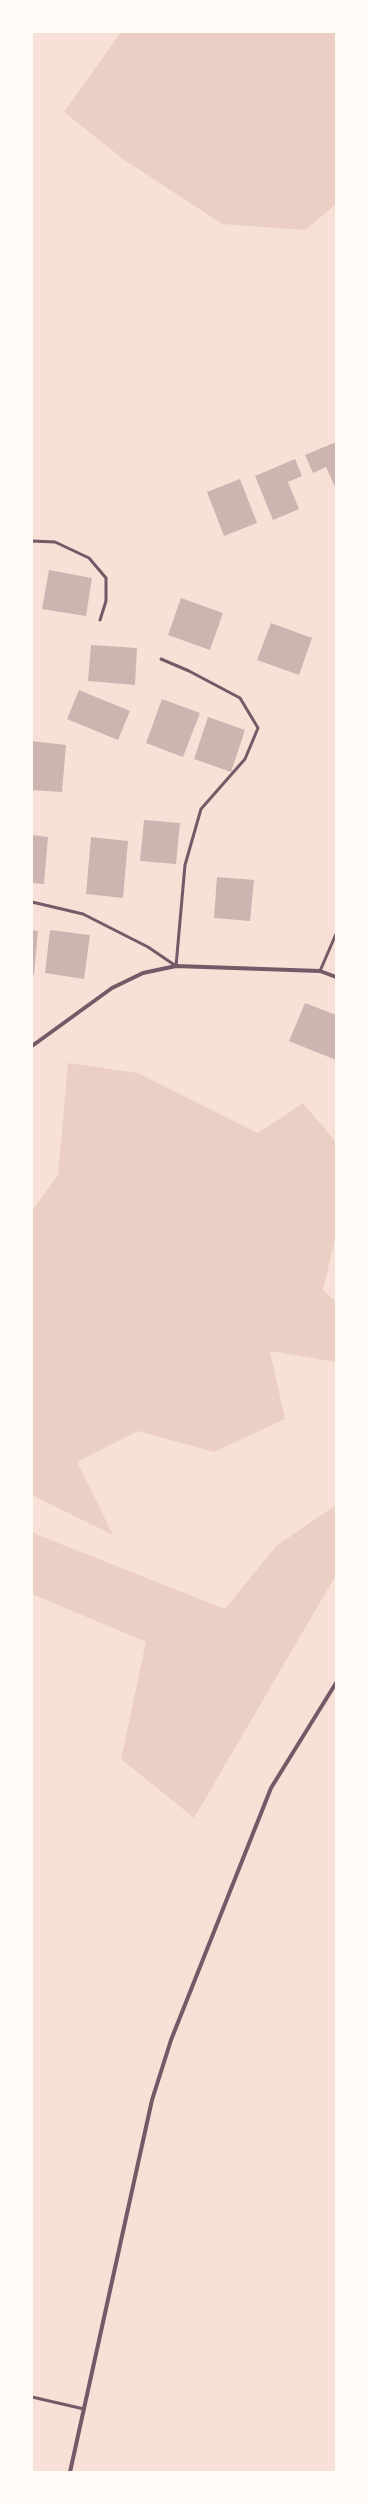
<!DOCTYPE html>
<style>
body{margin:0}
#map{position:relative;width:368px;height:2504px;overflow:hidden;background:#f7e1d7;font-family:Spectral,serif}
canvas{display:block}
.frame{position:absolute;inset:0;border:33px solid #fffaf5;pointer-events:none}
</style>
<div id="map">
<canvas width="368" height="2504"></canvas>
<div class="frame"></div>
</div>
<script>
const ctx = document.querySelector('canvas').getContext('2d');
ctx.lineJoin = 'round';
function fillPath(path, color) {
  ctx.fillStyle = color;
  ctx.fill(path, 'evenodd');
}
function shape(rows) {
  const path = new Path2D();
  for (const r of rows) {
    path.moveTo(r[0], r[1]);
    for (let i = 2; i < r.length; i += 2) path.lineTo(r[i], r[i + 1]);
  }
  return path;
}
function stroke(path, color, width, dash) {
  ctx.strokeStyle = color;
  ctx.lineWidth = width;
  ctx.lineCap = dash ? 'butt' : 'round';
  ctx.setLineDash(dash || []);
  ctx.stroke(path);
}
const green = shape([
 [121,32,336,32,336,204,305,230,222,224,123,159,64,112],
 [68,1063,138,1073,258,1133,303,1103,336,1142,336,1233,323,1290,336,1302,336,1362,270,1351,285,1419,214,1452,138,1431,77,1462,113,1535,32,1495,32,1211,58,1175],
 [336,1505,336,1575,194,1818,121,1759,146,1642,32,1594,32,1531,38,1535,225,1609,276,1546]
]);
const building = shape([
 [336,442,336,489,326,467,313,473,305,455],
 [295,459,302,476,288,482,299,509,273,520,255,476],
 [240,479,257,523,224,536,207,492],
 [49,570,92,578,86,616,42,609],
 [181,598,223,613,210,650,168,635],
 [271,623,312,638,299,675,257,660],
 [91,645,137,648,135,685,88,681],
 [79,690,130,711,118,740,67,719],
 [162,699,200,713,183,757,146,743],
 [208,717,245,730,231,772,194,759],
 [32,741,66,745,62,792,32,790],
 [144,820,180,823,176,864,140,861],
 [32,835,48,837,44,884,32,883],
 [91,837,128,841,123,898,86,894],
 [217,877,254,880,250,921,214,918],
 [32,930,38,931,34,975,32,974],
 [50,930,90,935,84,979,45,973],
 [305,1003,336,1015,336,1060,289,1041]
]);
const service = shape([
 [32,541,55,542,89,558,106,578,106,601,100,620],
 [32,902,83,914,148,947,176,966,185,865,201,809,245,759,258,728,240,698,189,671,161,659],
 [320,971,336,934],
 [32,2397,84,2409]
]);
const minor = shape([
 [32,1046,112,988,143,973,176,966,320,971,336,977],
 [70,2472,152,2100,171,2040,271,1788,336,1683]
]);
fillPath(green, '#ebcfc5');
fillPath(building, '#ccb4b1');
stroke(service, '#755966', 3);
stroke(minor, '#755966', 4);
</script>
